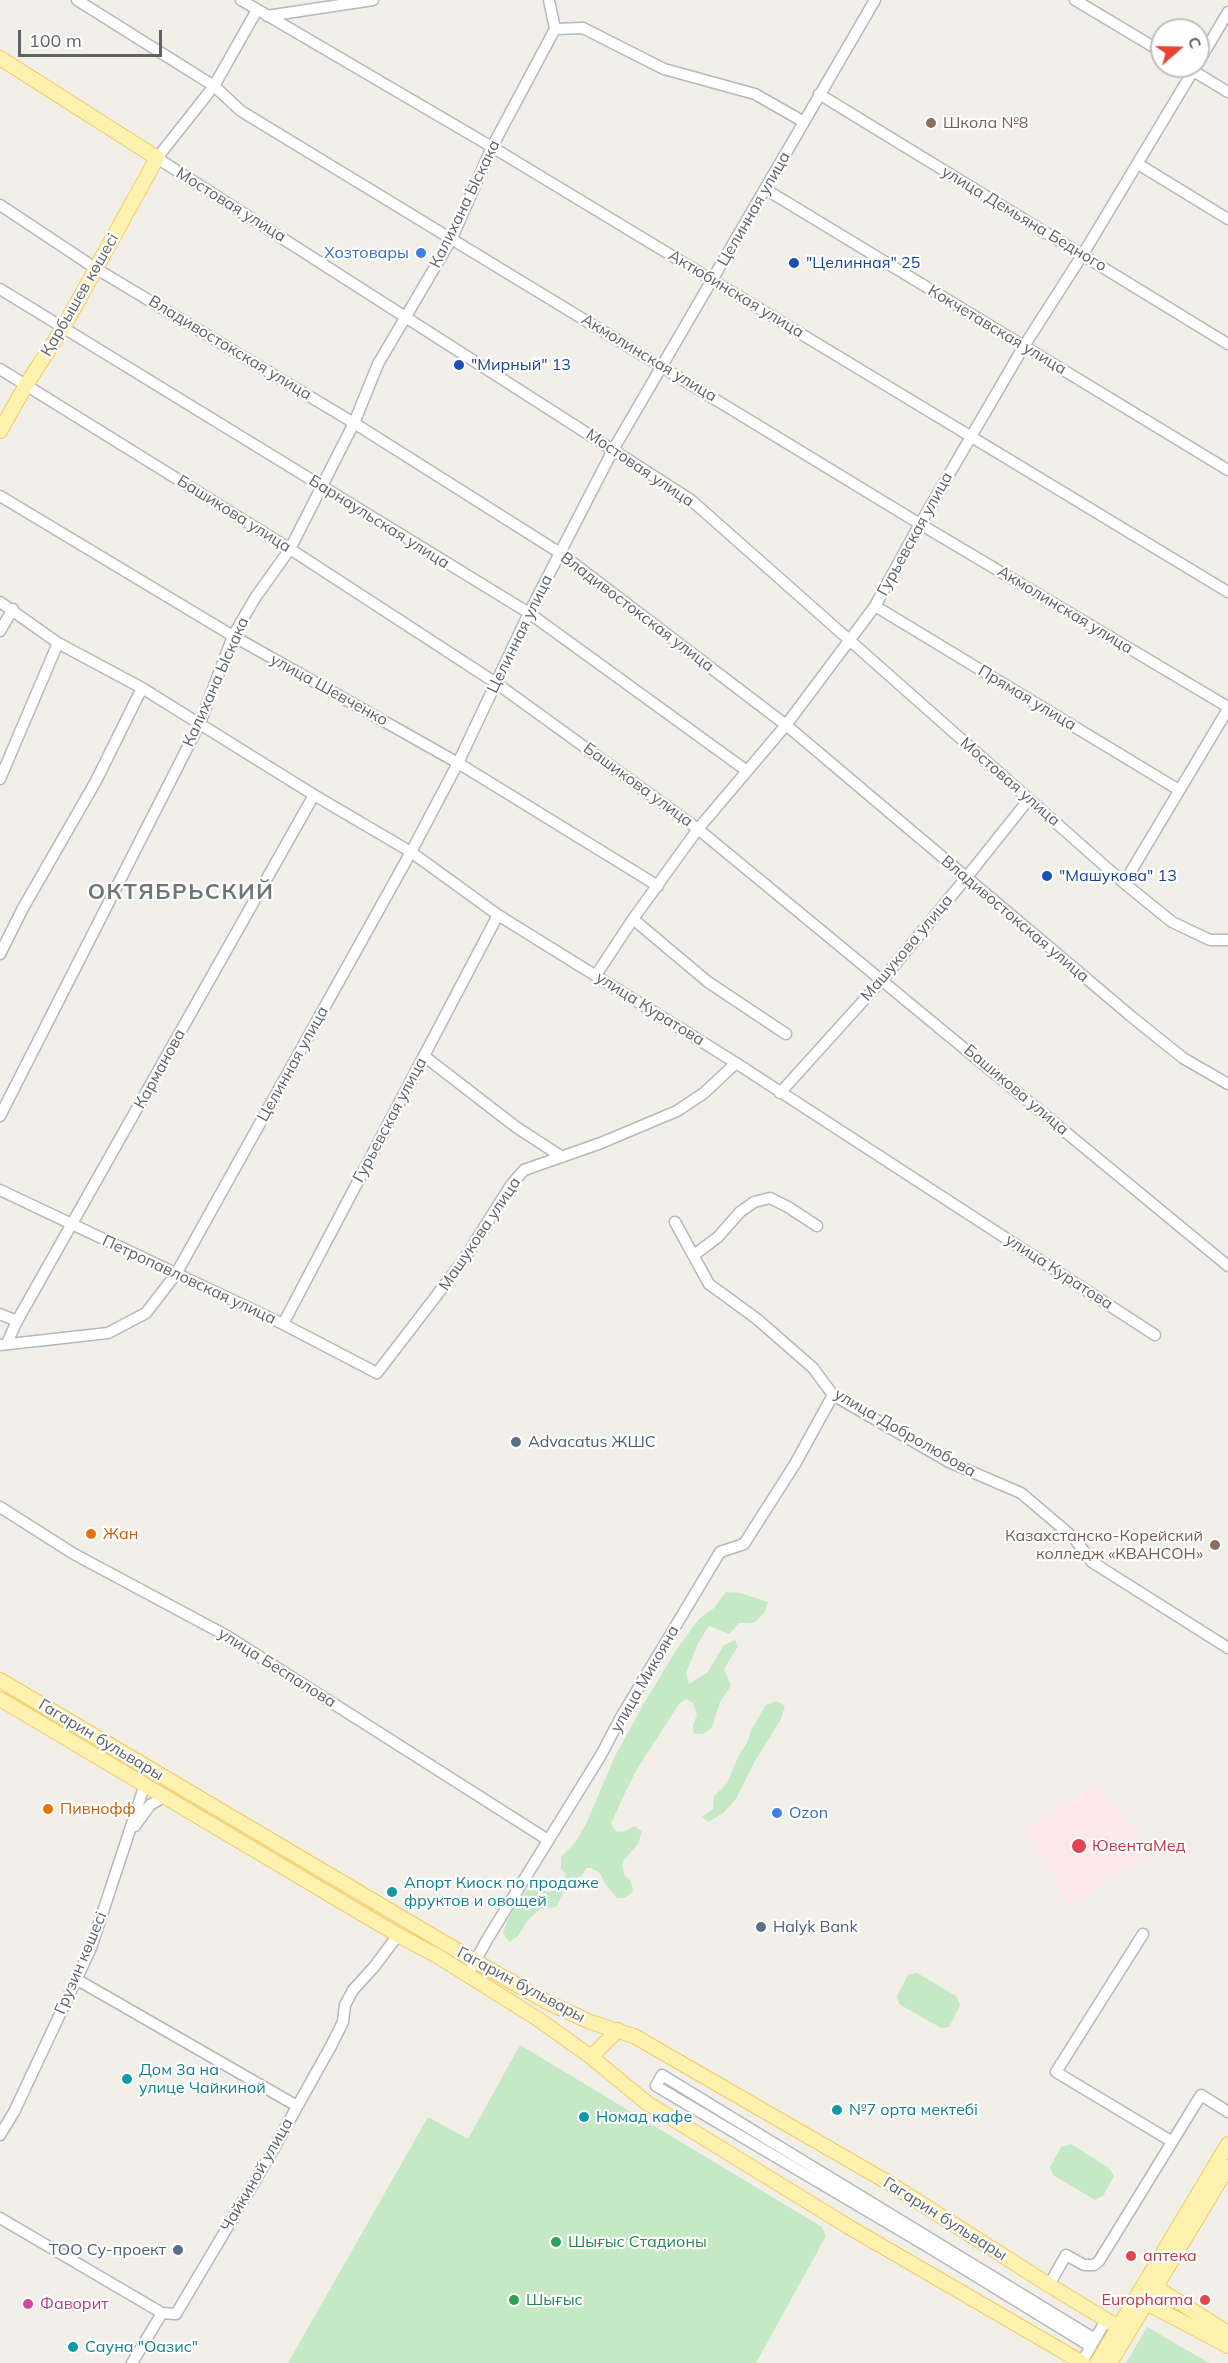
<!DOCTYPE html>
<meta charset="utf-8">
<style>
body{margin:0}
#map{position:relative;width:1228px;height:2363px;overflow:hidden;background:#f1efe8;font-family:Mulish,sans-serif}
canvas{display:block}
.north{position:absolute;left:1150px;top:18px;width:60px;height:60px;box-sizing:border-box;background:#fff;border:2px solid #bfc1c3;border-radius:50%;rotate:70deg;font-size:16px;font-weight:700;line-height:24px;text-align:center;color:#5f6368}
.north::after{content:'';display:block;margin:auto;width:21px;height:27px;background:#ea4335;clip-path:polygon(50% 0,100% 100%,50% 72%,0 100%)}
.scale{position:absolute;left:18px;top:30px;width:144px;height:27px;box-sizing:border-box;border:3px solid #5f6368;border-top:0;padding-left:8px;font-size:18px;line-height:21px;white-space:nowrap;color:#5f6368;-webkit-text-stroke:4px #fff;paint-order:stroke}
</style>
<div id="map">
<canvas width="1228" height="2363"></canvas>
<div class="north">С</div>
<div class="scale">100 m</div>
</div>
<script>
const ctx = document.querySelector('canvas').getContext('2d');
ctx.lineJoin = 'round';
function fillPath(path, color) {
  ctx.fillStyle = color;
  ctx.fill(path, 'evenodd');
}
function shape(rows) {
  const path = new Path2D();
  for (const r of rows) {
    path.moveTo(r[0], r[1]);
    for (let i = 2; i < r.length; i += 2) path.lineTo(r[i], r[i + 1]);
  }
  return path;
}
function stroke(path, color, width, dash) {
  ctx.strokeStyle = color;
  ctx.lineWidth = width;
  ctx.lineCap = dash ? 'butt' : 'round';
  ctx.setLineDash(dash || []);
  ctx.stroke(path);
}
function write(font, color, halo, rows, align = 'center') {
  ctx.font = font + ' Mulish,sans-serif';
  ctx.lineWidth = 4.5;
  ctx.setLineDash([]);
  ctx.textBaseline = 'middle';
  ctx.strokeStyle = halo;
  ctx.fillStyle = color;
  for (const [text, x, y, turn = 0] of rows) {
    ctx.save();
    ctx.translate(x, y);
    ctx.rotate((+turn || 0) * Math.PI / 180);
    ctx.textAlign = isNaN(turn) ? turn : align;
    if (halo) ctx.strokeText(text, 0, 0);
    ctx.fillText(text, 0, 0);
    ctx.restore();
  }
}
const medical = shape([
 [1097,1783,1153,1852,1069,1905,1022,1828]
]);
const green = shape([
 [726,1592,740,1593,768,1602,764,1613,754,1623,739,1623,729,1634,709,1626,698,1643,686,1673,689,1684,708,1672,724,1645,735,1640,738,1646,724,1669,731,1686,720,1702,712,1727,703,1734,694,1734,693,1725,697,1715,693,1703,686,1699,679,1704,637,1769,621,1801,611,1824,617,1832,626,1831,634,1826,642,1831,638,1844,624,1860,622,1866,625,1876,631,1881,633,1892,624,1898,617,1898,604,1882,600,1873,591,1868,586,1868,582,1876,569,1881,556,1907,540,1909,528,1920,518,1936,509,1942,503,1933,506,1924,516,1904,528,1889,535,1886,547,1892,559,1890,566,1874,561,1869,561,1857,575,1843,587,1822,615,1756,643,1705,677,1649,699,1619,714,1608],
 [777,1701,785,1706,781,1719,755,1761,736,1799,723,1813,708,1822,702,1817,713,1809,714,1796,727,1783,739,1755,748,1741,751,1730,766,1705],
 [917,1973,956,1996,960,2005,949,2027,941,2028,899,2004,897,1996,908,1975],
 [520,2045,822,2227,826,2236,756,2363,288,2363,428,2117,468,2139],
 [1071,2144,1109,2168,1114,2176,1103,2196,1095,2200,1053,2175,1050,2167,1061,2147],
 [1147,2327,1209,2363,1126,2363]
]);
const minor = shape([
 [77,0,214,86,241,111,920,524,1228,707],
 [241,0,492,147,1228,592],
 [1075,0,1162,52],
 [257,10,214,86,157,158,691,500,1124,883,1172,922,1210,940,1228,940],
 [267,16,373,0],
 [555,29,583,28,664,69,755,94,804,122],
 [1198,63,1228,12],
 [1185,66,1228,92],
 [819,94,1228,344],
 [1138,164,1228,219],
 [765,189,1228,470],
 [0,205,95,268,354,423,560,553,786,725,1132,1017,1183,1058,1228,1084],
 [0,289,529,613,747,771],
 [0,369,290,549,496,683,698,829,1228,1266],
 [0,496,233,636,458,763,658,886],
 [0,602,58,643,142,688,314,795,411,852,498,915,736,1063,1155,1335],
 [875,606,1179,790],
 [0,631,13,609],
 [0,779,58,643],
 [1124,883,1228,709],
 [633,919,708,982,786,1034],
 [0,954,23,908,96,781,142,688],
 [596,975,633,919,698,829,786,725,875,606,920,524,1024,346,1083,254,1196,66],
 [424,1056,516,1127,562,1157],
 [780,1093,882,980,966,878,1029,799],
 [0,1116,200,723,233,636,255,598,290,549,354,423,378,364,452,238,492,147,555,29,549,0],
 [0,1190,283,1324,377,1373,463,1261,511,1185,524,1170,601,1143,677,1111,704,1093,736,1063],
 [675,1222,709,1284,757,1319,813,1368,833,1395,949,1462,1021,1493,1074,1538,1092,1562,1228,1648],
 [694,1255,718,1237,740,1212,754,1202,770,1198,788,1207,817,1226],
 [0,1314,17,1321],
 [283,1324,498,915],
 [7,1343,17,1321,314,795],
 [0,1345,108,1333,146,1313,176,1274,411,852,458,763,529,613,613,450,875,0],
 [0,1507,74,1554,227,1636,548,1840],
 [135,1826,150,1805,166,1796],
 [1143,1934,1056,2072,1171,2141],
 [467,1976,488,1938,601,1755,621,1717,720,1552,744,1544,795,1464,833,1395],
 [76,1979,297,2106],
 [0,2135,14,2112,91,1948,145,1784],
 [0,2218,162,2313,176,2314,269,2157,331,2046,343,2022,345,2005,353,1990,374,1967,398,1935],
 [1049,2285,1066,2255,1084,2265,1094,2265,1099,2261,1201,2095,1228,2112],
 [1090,2346,930,2248,656,2086,662,2075,1095,2339],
 [1082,2362,1106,2320],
 [132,2363,162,2313]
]);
const major = shape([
 [0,58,157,158,63,328,26,385,0,431],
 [0,1680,475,1961,547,2002,590,2022,634,2036,889,2183,1049,2285,1128,2333],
 [0,1699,398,1935,439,1957,538,2019,591,2057,647,2103,849,2227,1083,2363],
 [591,2057,618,2030],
 [1149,2283,1228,2333],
 [1139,2299,1228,2346],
 [1097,2363,1228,2144],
 [1110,2363,1228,2167]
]);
const markers = [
 [931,123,6,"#8d6e63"],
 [421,253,6,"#3f7fe0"],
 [794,263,6,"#1a4fb4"],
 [459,365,6,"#1a4fb4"],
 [1047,876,6,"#1a4fb4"],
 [516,1442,6,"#5c6f8a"],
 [91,1534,6,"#e8710a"],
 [1215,1545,6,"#8d6e63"],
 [48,1809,6,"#e8710a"],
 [777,1813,6,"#3f7fe0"],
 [1079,1846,8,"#e0444e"],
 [392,1892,6,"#0f9aa8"],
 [761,1927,6,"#5c6f8a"],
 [127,2079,6,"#0f9aa8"],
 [837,2110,6,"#0f9aa8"],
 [584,2117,6,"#0f9aa8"],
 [556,2242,6,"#2e9e5b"],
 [178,2250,6,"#5c6f8a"],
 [1131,2256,6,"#e0444e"],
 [514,2300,6,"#2e9e5b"],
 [1205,2300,6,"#e0444e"],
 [28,2304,6,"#d1479c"],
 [73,2347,6,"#0f9aa8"]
];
const educationNames = [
 ["Школа №8",943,123],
 ["Казахстанско-Корейский",1203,1536,"right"],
 ["колледж «КВАНСОН»",1203,1554,"right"]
];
const streetNames = [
 ["Калихана Ыскака",465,204,-64],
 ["Мостовая улица",231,205,32],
 ["Целинная улица",754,209,-60],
 ["улица Демьяна Бедного",1024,219,31],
 ["Актюбинская улица",736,294,31],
 ["Қарбышев көшесі",80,295,-60],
 ["Кокчетавская улица",997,330,31],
 ["Владивостокская улица",230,348,31],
 ["Акмолинская улица",649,358,31],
 ["Мостовая улица",640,468,34],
 ["Башикова улица",234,514,32],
 ["Барнаульская улица",379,522,32],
 ["Гурьевская улица",915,534,-61],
 ["Акмолинская улица",1065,610,31],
 ["Владивостокская улица",637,612,37],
 ["Целинная улица",520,634,-64],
 ["Калихана Ыскака",216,682,-66],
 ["улица Шевченко",329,690,29],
 ["Прямая улица",1027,698,31],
 ["Мостовая улица",1010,782,41],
 ["Башикова улица",638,785,36],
 ["Владивостокская улица",1015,919,40],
 ["Машукова улица",907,948,-50],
 ["улица Куратова",650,1009,32],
 ["Целинная улица",293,1064,-61],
 ["Карманова",160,1069,-61],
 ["Башикова улица",1016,1090,40],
 ["Гурьевская улица",390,1120,-62],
 ["Машукова улица",480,1234,-56],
 ["улица Куратова",1059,1272,33],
 ["Петропавловская улица",189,1280,25],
 ["улица Добролюбова",905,1433,30],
 ["улица Беспалова",277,1668,32],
 ["улица Микояна",645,1679,-60],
 ["Гагарин бульвары",101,1740,31],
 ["Грузин көшесі",81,1963,-67],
 ["Гагарин бульвары",521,1985,28],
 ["Чайкиной улица",257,2175,-60],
 ["Гагарин бульвары",945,2219,32]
];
const shopNames = [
 ["Хозтовары",409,253],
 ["Ozon",789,1813,"left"]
];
const transitNames = [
 ["\"Целинная\" 25",806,263],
 ["\"Мирный\" 13",471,365],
 ["\"Машукова\" 13",1059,876]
];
const serviceNames = [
 ["Advacatus ЖШС",528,1442],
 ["Halyk Bank",773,1927],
 ["ТОО Су-проект",166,2250,"right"]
];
const foodNames = [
 ["Жан",103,1534],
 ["Пивнофф",60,1809]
];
const healthNames = [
 ["ЮвентаМед",1092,1846],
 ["аптека",1143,2256],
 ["Europharma",1193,2300,"right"]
];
const cultureNames = [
 ["Апорт Киоск по продаже",404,1883],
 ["фруктов и овощей",404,1901],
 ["Дом 3а на",139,2070],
 ["улице Чайкиной",139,2088],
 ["№7 орта мектебі",849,2110],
 ["Номад кафе",596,2117],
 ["Сауна \"Оазис\"",85,2347]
];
const leisureNames = [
 ["Шығыс Стадионы",568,2242],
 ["Шығыс",526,2300]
];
const hotelNames = [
 ["Фаворит",40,2304]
];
const districtNames = [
 ["ОКТЯБРЬСКИЙ",181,892]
];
fillPath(medical, '#fce8e6');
fillPath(green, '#c5e8c5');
stroke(minor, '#b5b8bc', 13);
stroke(major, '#f2c960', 16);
stroke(minor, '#fff', 10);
stroke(major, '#fff2af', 14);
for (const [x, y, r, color] of markers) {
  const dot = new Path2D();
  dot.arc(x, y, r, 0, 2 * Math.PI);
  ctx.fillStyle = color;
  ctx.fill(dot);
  stroke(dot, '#fff', 2);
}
write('16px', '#785e54', '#fff', educationNames, 'left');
write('16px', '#5f6368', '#fff', streetNames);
write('16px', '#366cbe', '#fff', shopNames, 'right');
write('16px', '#164399', '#fff', transitNames, 'left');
write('16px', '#4e5e75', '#fff', serviceNames, 'left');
write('16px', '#c56008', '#fff', foodNames, 'left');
write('16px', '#be3a42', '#fff', healthNames, 'left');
write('16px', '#0d838f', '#fff', cultureNames, 'left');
write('16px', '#27864d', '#fff', leisureNames, 'left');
write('16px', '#b23c85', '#fff', hotelNames, 'left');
ctx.letterSpacing = '1.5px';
write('bold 22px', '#70757a', '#fff', districtNames);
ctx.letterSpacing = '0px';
</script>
